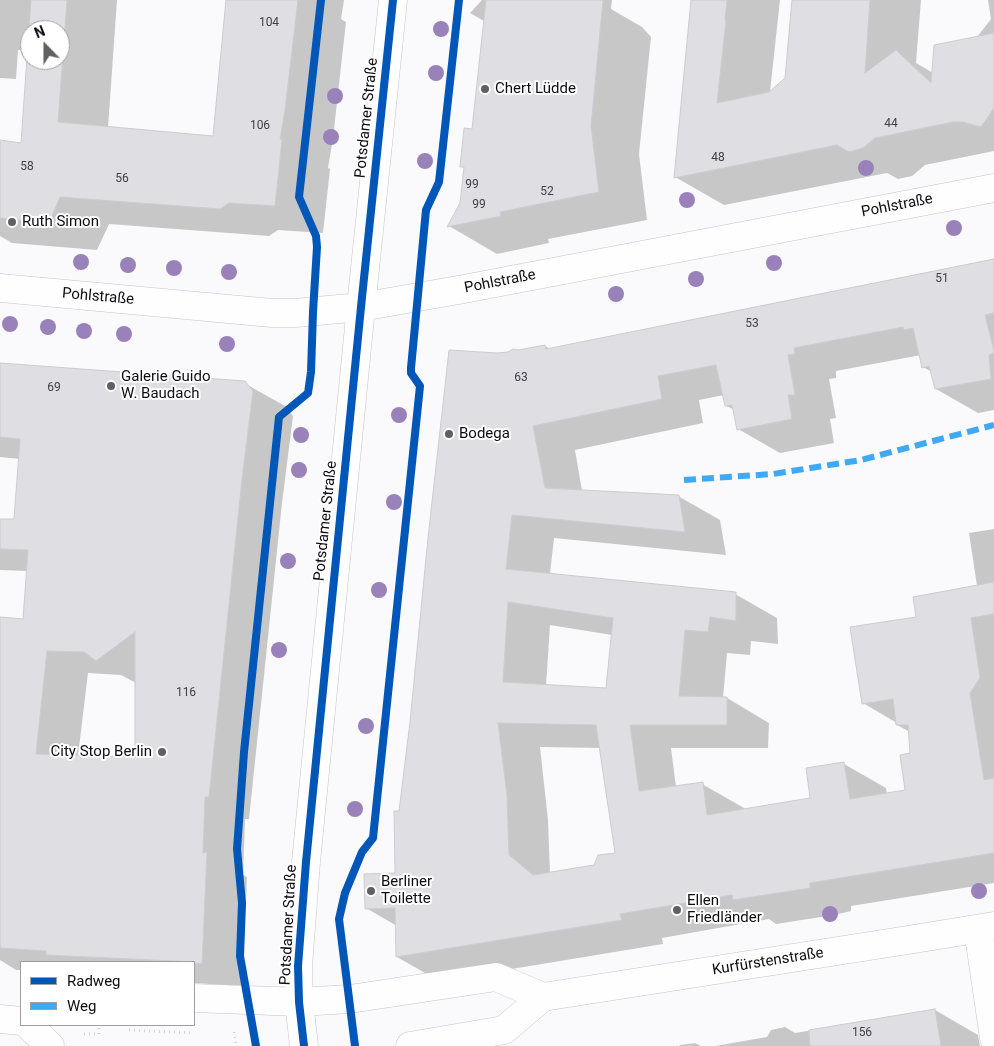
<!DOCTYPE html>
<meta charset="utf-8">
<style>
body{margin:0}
#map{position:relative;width:994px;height:1046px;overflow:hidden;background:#faf9fb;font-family:Roboto,sans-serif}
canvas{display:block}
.legend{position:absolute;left:20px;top:961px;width:175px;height:65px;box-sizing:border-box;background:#fff;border:1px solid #9f9ea1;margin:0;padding:6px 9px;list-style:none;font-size:15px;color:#0e0c13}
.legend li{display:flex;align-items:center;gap:10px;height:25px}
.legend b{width:25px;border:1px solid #9f9ea1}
.north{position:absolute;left:20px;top:20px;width:50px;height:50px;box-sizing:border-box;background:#fff;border:1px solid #9f9ea1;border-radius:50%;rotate:338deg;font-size:14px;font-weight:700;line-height:20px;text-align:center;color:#0e0c13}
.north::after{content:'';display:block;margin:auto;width:18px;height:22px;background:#615f64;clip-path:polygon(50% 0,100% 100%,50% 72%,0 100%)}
</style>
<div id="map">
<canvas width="994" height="1046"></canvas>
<ul class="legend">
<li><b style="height:6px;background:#0057b8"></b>Radweg</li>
<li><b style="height:6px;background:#3fa9f5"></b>Weg</li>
</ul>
<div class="north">N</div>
</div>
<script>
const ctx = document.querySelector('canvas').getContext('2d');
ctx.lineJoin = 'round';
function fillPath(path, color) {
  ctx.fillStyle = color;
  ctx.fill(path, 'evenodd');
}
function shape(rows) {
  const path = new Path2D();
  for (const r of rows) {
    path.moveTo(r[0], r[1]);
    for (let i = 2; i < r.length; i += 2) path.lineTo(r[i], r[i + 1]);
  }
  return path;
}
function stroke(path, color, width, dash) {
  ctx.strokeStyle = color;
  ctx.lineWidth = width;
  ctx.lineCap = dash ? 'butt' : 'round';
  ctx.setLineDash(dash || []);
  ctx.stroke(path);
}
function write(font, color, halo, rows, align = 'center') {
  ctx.font = font + ' Roboto,sans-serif';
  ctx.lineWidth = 4;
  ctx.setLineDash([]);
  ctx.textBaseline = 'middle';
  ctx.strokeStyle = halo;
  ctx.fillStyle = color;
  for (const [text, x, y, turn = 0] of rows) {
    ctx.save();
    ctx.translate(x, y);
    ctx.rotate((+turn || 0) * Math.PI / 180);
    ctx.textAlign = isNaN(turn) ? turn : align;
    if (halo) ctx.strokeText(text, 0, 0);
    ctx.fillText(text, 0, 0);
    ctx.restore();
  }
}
const shadow = shape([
 [0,0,117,0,108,128,214,137,227,0,344,0,341,19,346,22,333,138,328,168,330,169,323,233,278,230,269,236,109,224,97,250,12,243,0,236,0,142,22,144,28,51,18,50,16,79,0,78],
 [30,30,60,30,60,60,30,60],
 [482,0,612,0,611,9,642,27,651,37,639,154,647,220,548,239,549,243,497,254,449,226,461,203,465,168,461,166,473,130,484,21,470,13],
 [692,0,780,0,770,92,786,78,791,35,789,34,792,0,921,0,916,63,933,73,977,37,991,19,988,0,994,0,994,151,925,165,912,176,898,179,887,173,724,205,675,177],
 [994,260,994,410,978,413,936,389,932,372,923,367,921,355,836,371,836,378,829,379,836,418,830,419,834,443,780,453,738,429,735,410,726,406,724,395,699,400,703,423,575,450,582,491,678,496,720,520,726,555,554,538,550,574,735,594,777,618,778,644,751,641,750,655,727,653,723,698,727,698,769,723,768,748,671,748,676,787,702,784,744,808,745,810,811,799,844,764,886,788,887,794,906,791,912,754,910,732,897,725,897,723,863,703,917,618,977,586,969,533,994,529,994,883,851,906,851,911,834,915,776,924,769,919,662,938,663,944,439,981,397,957,397,926,366,908,396,874,400,813,497,354,545,346,550,349],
 [550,625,612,635,607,689,546,686],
 [540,747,601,748,616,854,595,866,550,874,548,820],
 [0,364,244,383,285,406,293,416,282,503,249,819,245,819,243,875,247,877,242,986,194,983,194,962,21,962,21,970,16,970,0,960,0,619,25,620,28,571,0,570,0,520,15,520,20,459,0,457],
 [88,673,121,675,136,683,136,759,78,756],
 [935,1010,978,1035,980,1046,715,1046,767,1037,771,1030,785,1027,795,1033],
 [695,1043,701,1046,679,1046,680,1045]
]);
const building = shape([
 [31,0,67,0,58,122,213,136,226,0,298,0,285,110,280,139,282,140,275,206,229,203,220,209,60,197,49,223,0,218,0,140,21,143,31,0],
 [30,30,60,30,60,60,30,60,30,30],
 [486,0,603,0,591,126,599,192,500,212,501,216,447,227,460,203,464,167,460,167,464,128,472,129,486,0],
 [691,0,727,0,725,20,726,20,717,103,769,92,785,78,792,0,870,0,865,73,896,50,931,83,934,45,994,33,994,108,981,127,963,122,953,122,875,138,863,148,849,152,837,145,674,178,691,0],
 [994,259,994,313,985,315,994,351,994,353,989,355,991,379,935,389,929,366,922,368,913,328,904,330,903,327,794,348,795,354,788,355,795,395,788,395,792,419,737,430,732,405,725,406,716,365,658,376,662,399,533,426,545,488,679,495,685,532,512,515,506,569,736,592,736,621,710,617,708,632,685,630,679,696,727,697,727,725,630,725,639,791,703,782,707,815,810,798,806,768,844,762,850,799,905,790,900,755,910,753,908,725,896,725,893,699,862,704,850,627,916,617,913,597,994,582,994,614,971,618,980,678,970,693,984,780,994,778,994,853,810,883,810,888,791,891,733,900,732,895,620,914,622,920,396,957,395,908,365,909,364,874,395,873,394,811,399,811,410,722,428,538,449,350,497,353,508,352,513,349,518,350,545,345,546,349,994,259],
 [508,602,613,618,606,688,503,682,508,602],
 [498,723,596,725,615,853,598,855,594,865,533,875,509,855,507,795,498,723],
 [0,363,245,381,253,391,242,479,209,797,205,797,203,853,207,852,202,964,194,963,194,962,46,955,46,951,0,948,0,617,23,619,28,550,0,549,0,519,14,519,20,439,0,437,0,363],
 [135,632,135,757,36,754,47,651,84,652,96,661,135,632],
 [935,1009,941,1046,810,1046,809,1030,935,1009]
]);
const path = shape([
 [129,1030,193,1033],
 [234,1032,236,1046],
 [84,1034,99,1034,99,1025]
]);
const minor = shape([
 [0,288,272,313,295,313,361,307,464,289,994,188],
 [978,929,994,1038],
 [194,998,299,1002,350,999,496,977,543,997,908,940,994,926],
 [0,1019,21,1021],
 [28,1025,50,1046],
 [410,1046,504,1030,543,997]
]);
const major = shape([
 [304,1046,299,1002,298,966,306,862,361,307,393,0]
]);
const quiet = shape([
 [684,480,773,474,861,460,994,425]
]);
const cycleway = shape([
 [256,1046,240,956,242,903,237,849,244,752,279,417,308,393,311,372,313,312,317,247,316,236,299,197,321,0],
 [304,1046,299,1002,298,966,306,862,361,307,393,0],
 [355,1046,339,919,345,893,362,852,373,838,420,386,411,373,411,368,426,210,439,182,459,0]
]);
const trees = [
 [441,29],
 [436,73],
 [335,96],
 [331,137],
 [425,161],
 [866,168],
 [687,200],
 [954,228],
 [81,262],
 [774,263],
 [128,265],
 [174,268],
 [229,272],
 [696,279],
 [616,294],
 [10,324],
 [48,327],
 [84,331],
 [124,334],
 [227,344],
 [399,415],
 [301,435],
 [299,470],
 [394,502],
 [288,561],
 [379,590],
 [279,650],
 [366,726],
 [355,809],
 [979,891],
 [830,914]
];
const markers = [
 [485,89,5,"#615f64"],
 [12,222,5,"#615f64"],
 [111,386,5,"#615f64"],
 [449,434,5,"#615f64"],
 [162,752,5,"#615f64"],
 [371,891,5,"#615f64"],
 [677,910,5,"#615f64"]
];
const numberNames = [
 ["104",269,23],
 ["44",891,124],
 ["106",260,126],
 ["48",718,158],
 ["58",27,167],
 ["56",122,179],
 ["99",472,185],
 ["52",547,192],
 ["99",479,205],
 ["51",942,279],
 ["53",752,324],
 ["63",521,378],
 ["69",54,388],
 ["116",186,693],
 ["156",862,1033]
];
const poiNames = [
 ["Chert Lüdde",495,89],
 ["Ruth Simon",22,222],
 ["Galerie Guido",121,377],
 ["W. Baudach",121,394],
 ["Bodega",459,434],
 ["City Stop Berlin",152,752,"right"],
 ["Berliner",381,882],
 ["Toilette",381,899],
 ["Ellen",687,901],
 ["Friedländer",687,918]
];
const streetNames = [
 ["Potsdamer Straße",367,118,-84],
 ["Pohlstraße",897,206,-11],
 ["Pohlstraße",500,282,-11],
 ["Pohlstraße",98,297,5],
 ["Potsdamer Straße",326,521,-84],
 ["Potsdamer Straße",289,925,-87],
 ["Kurfürstenstraße",768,962,-9]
];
fillPath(shadow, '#0003');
fillPath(building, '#dfdee3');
stroke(building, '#cccbd0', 1);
stroke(minor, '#c6c4c9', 29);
stroke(major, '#c6c4c9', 29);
stroke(path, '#d4d4d4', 3, [1, 4]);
stroke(minor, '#fefefe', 28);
stroke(major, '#fefefe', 28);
stroke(quiet, '#3fa9f5', 6, [12, 6]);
stroke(cycleway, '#0057b8', 8);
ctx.fillStyle = '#9982ba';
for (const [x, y] of trees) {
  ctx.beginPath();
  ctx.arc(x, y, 8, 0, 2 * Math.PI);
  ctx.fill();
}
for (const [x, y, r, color] of markers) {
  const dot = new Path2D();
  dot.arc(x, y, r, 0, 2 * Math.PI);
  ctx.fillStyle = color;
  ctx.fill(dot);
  stroke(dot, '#fff', 2);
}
write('12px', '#424047', null, numberNames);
write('15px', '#0e0c13', '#fff', poiNames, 'left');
write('15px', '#0e0c13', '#fff', streetNames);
</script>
